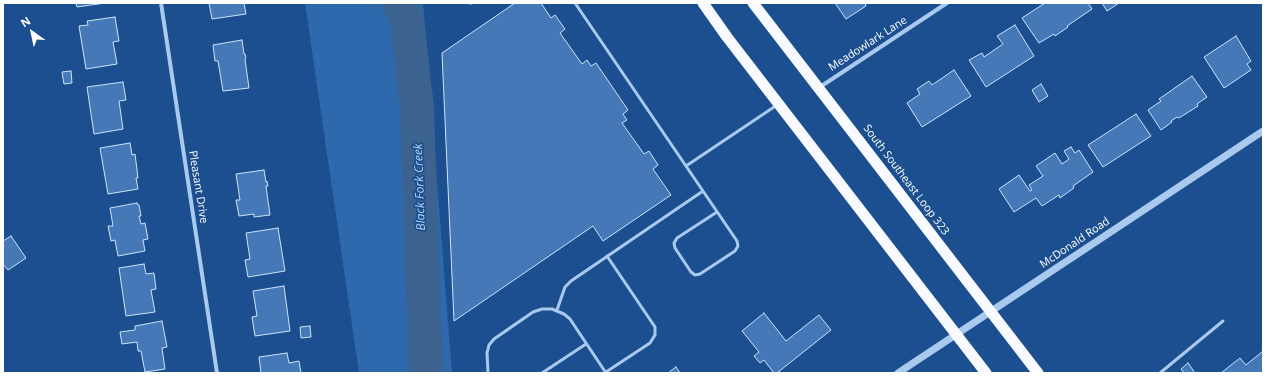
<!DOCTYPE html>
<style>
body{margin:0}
#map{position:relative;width:1266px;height:376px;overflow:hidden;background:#1b4f8f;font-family:"Open Sans",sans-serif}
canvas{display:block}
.frame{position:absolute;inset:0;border:4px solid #fff;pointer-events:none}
.north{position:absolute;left:12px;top:12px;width:40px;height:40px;-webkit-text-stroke:3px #1b4f8f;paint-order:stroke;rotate:327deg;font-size:11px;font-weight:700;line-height:16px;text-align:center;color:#fff}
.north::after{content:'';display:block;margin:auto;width:14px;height:18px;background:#fff;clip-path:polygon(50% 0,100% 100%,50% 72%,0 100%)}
</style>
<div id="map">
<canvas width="1266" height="376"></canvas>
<div class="frame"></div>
<div class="north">N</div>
</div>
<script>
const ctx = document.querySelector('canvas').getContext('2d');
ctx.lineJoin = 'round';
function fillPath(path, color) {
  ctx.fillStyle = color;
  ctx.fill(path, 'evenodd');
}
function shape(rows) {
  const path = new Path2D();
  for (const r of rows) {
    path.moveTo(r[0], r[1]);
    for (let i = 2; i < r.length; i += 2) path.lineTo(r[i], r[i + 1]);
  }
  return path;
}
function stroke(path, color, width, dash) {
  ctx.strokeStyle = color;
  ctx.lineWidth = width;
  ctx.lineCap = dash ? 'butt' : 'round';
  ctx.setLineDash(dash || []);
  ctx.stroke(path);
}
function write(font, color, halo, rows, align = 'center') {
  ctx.font = font + ' "Open Sans",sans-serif';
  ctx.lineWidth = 3.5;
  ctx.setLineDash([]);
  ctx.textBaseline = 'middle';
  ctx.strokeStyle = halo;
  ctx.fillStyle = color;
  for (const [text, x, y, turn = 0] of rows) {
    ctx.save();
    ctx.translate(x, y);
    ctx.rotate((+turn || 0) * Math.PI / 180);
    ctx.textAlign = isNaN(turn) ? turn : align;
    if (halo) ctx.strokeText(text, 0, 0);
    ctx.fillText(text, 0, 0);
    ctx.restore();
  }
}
const green = shape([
 [305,3,423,3,452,373,359,373]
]);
const river = shape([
 [399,3,407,19,417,108,426,373]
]);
const building = shape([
 [76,3,105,3,77,7,76,3],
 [209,3,244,3,246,14,212,19,209,3],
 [515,3,541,3,551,18,555,15,565,29,560,33,582,64,587,60,591,66,596,63,628,110,623,114,627,120,622,123,644,154,649,151,658,165,653,169,671,195,603,241,593,226,454,321,442,53,515,3],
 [835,3,868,3,865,5,866,6,846,19,835,3],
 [1045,3,1088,3,1092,9,1067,26,1068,27,1055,36,1054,34,1039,43,1022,18,1045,3],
 [1102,3,1119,3,1107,11,1102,3],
 [115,17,119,41,113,42,117,64,86,69,79,26,88,25,87,21,115,17],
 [1015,25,1034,56,986,87,969,60,982,53,984,57,1003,44,997,36,1015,25],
 [1236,36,1251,61,1247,64,1251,70,1224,88,1204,57,1236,36],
 [242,40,244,54,245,54,246,58,245,59,249,88,223,91,218,61,215,61,213,45,242,40],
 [954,70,971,96,922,127,907,103,920,94,917,89,929,81,932,85,954,70],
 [71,71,72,83,64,84,62,72,71,71],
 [1192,76,1207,97,1197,104,1198,106,1179,118,1177,117,1171,121,1172,122,1161,130,1148,110,1161,101,1159,99,1192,76],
 [123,82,126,100,119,101,123,129,94,134,87,87,123,82],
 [1041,84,1048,96,1039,102,1032,90,1041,84],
 [1136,114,1151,136,1103,167,1088,145,1136,114],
 [130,143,132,155,135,154,138,178,136,178,138,189,108,194,100,148,130,143],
 [1071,147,1075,153,1079,150,1093,172,1073,186,1074,188,1060,198,1059,195,1042,206,1036,198,1014,212,999,189,1019,175,1030,191,1032,190,1029,185,1043,176,1036,166,1055,153,1062,164,1069,159,1064,151,1071,147],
 [264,170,266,182,267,181,268,186,266,186,270,215,254,217,254,214,239,216,236,200,240,200,236,174,264,170],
 [137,203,138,205,139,205,141,216,139,216,141,224,145,223,148,239,143,240,145,251,118,256,115,240,111,241,108,226,113,226,110,208,137,203],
 [278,228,285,271,248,277,245,260,250,259,246,233,278,228],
 [11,236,26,258,8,270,3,264,3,241,11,236],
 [144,264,146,274,154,273,156,289,151,290,155,312,126,316,119,268,144,264],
 [284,286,290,331,255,336,252,317,257,316,253,291,284,286],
 [764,313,786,341,819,315,831,330,777,373,774,373,764,360,760,363,754,356,759,352,742,331,764,313],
 [162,321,167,347,162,348,165,369,145,372,141,351,138,351,137,342,122,344,120,332,135,330,135,326,162,321],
 [310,326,311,337,301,338,300,327,310,326],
 [1263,351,1263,373,1221,373,1240,358,1246,365,1263,351],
 [287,353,289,363,299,361,301,373,261,373,259,357,287,353],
 [1188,363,1195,373,1184,373,1181,369,1188,363],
 [676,367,680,373,668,373,676,367]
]);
const service = shape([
 [470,3,471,3],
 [575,3,737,241,738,246,735,251,700,274,695,275,691,272,675,248,674,243,677,238,717,212],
 [686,166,777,105],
 [557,310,565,287,571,281,703,191],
 [606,372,650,343,655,335,655,327,607,256],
 [488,373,487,353,489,345,494,339,533,312,542,309,552,309,564,314,570,319,606,373],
 [542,373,586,344],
 [1160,373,1223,321]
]);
const minor = shape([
 [161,3,217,373],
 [820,87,947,3]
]);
const tertiary = shape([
 [898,373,1263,131]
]);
const trunk = shape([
 [703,3,727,37,986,373],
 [753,3,1038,373]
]);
const streetNames = [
 ["Meadowlark Lane",868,44,-33],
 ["South Southeast Loop 323",906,180,53],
 ["Pleasant Drive",198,187,81],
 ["McDonald Road",1075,243,-34]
];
const waterNames = [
 ["Black Fork Creek",420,187,-92]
];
fillPath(green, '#2e69ad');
stroke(river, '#3c6290', 34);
fillPath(building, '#4478b7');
stroke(building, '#cfe3fa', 1);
stroke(service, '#a9c9ee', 3);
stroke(minor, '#a9c9ee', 4);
stroke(tertiary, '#a9c9ee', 7);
stroke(trunk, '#f8faff', 11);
write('11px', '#fff', '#1b4f8f', streetNames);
write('italic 12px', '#b5d3f5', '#1b4f8f', waterNames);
</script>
